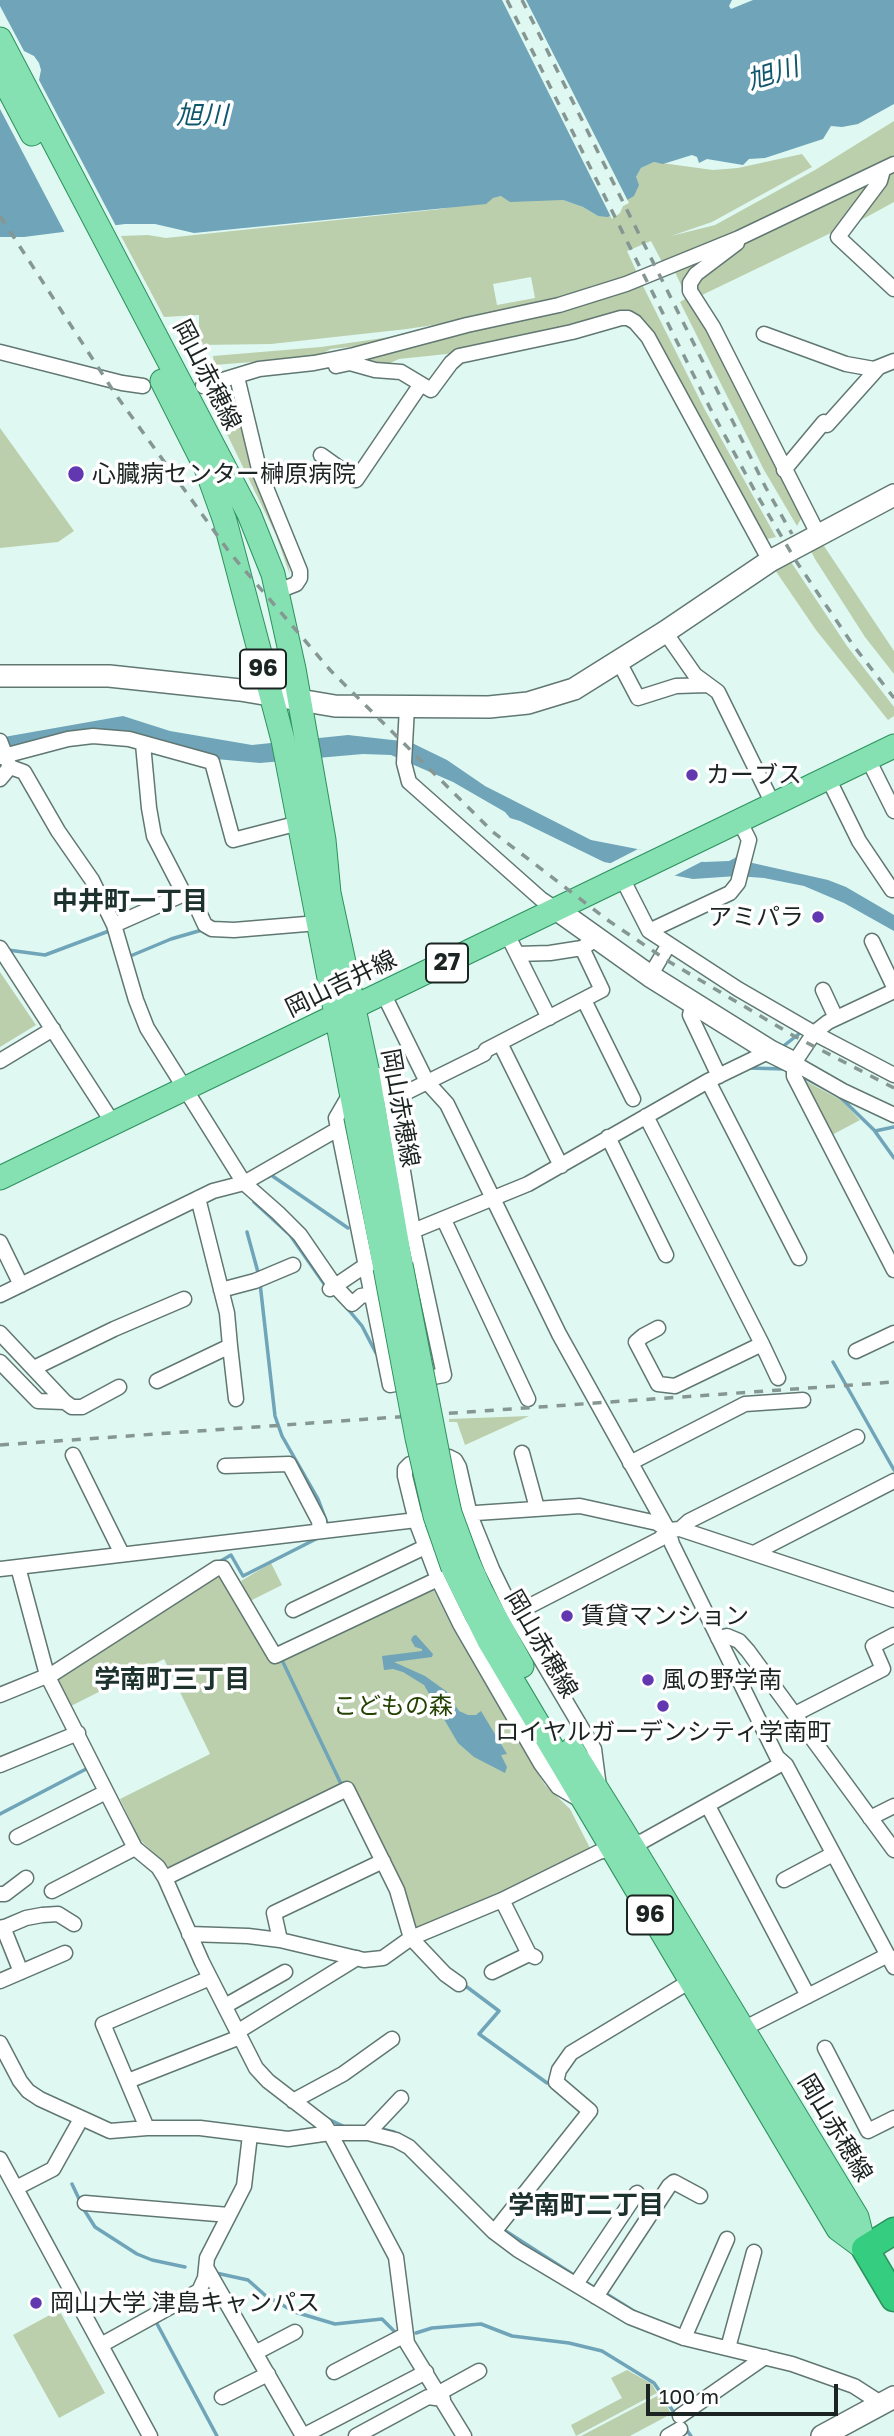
<!DOCTYPE html>
<meta charset="utf-8">
<style>
body{margin:0}
#map{position:relative;width:894px;height:2436px;overflow:hidden;background:#dff8f2;font-family:"Golos Text",sans-serif}
canvas{display:block}
.scale{position:absolute;left:646px;top:2384px;width:192px;height:32px;box-sizing:border-box;border:4px solid #1b2422;border-top:0;padding-left:9px;font-size:21px;line-height:24px;white-space:nowrap;color:#1b2422;-webkit-text-stroke:5px #fff;paint-order:stroke}
</style>
<div id="map">
<canvas width="894" height="2436"></canvas>
<div class="scale">100 m</div>
</div>
<script>
const ctx = document.querySelector('canvas').getContext('2d');
ctx.lineJoin = 'round';
function fillPath(path, color) {
  ctx.fillStyle = color;
  ctx.fill(path, 'evenodd');
}
function shape(rows) {
  const path = new Path2D();
  for (const r of rows) {
    path.moveTo(r[0], r[1]);
    for (let i = 2; i < r.length; i += 2) path.lineTo(r[i], r[i + 1]);
  }
  return path;
}
function stroke(path, color, width, dash) {
  ctx.strokeStyle = color;
  ctx.lineWidth = width;
  ctx.lineCap = dash ? 'butt' : 'round';
  ctx.setLineDash(dash || []);
  ctx.stroke(path);
}
function write(font, color, halo, rows, align = 'center') {
  ctx.font = font + ' "Golos Text","Noto Sans JP",sans-serif';
  ctx.lineWidth = 7;
  ctx.setLineDash([]);
  ctx.textBaseline = 'middle';
  ctx.strokeStyle = halo;
  ctx.fillStyle = color;
  for (const [text, x, y, turn = 0] of rows) {
    ctx.save();
    ctx.translate(x, y);
    ctx.rotate((+turn || 0) * Math.PI / 180);
    ctx.textAlign = isNaN(turn) ? turn : align;
    if (halo) ctx.strokeText(text, 0, 0);
    ctx.fillText(text, 0, 0);
    ctx.restore();
  }
}
const green = shape([
 [894,121,894,155,787,209,678,258,662,262,651,241,627,251,638,275,558,300,466,320,407,329,271,344,199,345,199,315,164,317,121,236,148,235,166,238,441,209,501,196,563,200,583,207,598,216,636,177,641,168,654,162,713,170,738,168,802,154,812,167,712,222,671,236,715,225,815,170],
 [531,277,535,298,497,305,493,284],
 [894,170,894,202,852,225,886,181],
 [876,180,835,231,700,296,694,282,742,243],
 [734,243,687,278,755,422,753,424,756,430,759,429,803,515,797,526,764,470,680,302,685,299,682,287,675,272,669,274],
 [642,284,705,410,776,537,763,540,636,320,456,353,399,359,383,366,352,361],
 [404,335,368,345,331,349,315,357,214,365,213,356,321,347],
 [241,427,285,545,290,575,276,535,227,434],
 [0,428,74,531,58,542,0,548],
 [824,546,894,651,894,674,865,637,815,559,810,549],
 [791,562,847,646,894,707,894,716,888,720,816,630,775,570],
 [0,972,36,1025,0,1047],
 [802,1079,841,1100,860,1120,830,1136],
 [529,1416,465,1445,457,1422,449,1422,449,1419],
 [271,1563,282,1585,250,1601,241,1581],
 [217,1573,222,1574,273,1662,428,1588,433,1589,452,1627,545,1785,570,1809,592,1852,417,1931,348,1783,171,1869,140,1840,120,1799,210,1754,164,1659,71,1706,59,1683,59,1674],
 [59,2310,105,2393,59,2418,13,2335],
 [627,2370,652,2384,657,2393,576,2436,571,2425,622,2398,611,2378],
 [661,2394,671,2414,630,2436,581,2436]
]);
const water = shape([
 [0,0,732,0,729,6,731,9,753,0,894,0,894,104,858,124,842,127,831,126,823,139,765,158,749,159,743,165,707,159,699,163,697,157,692,155,663,164,654,162,641,168,636,177,639,185,634,196,620,204,617,211,608,217,598,216,583,207,563,200,510,202,501,196,493,198,486,204,194,233,155,224,125,224,24,237,0,237],
 [123,716,170,731,252,745,348,735,410,742,447,760,485,786,591,840,704,862,729,861,735,858,739,852,748,862,828,880,846,887,894,915,894,931,844,903,804,886,764,878,737,876,693,879,604,862,520,821,510,818,505,812,453,782,391,755,363,754,260,763,216,759,130,736,0,751,4,737],
 [416,1635,433,1654,432,1657,394,1662,425,1676,446,1691,459,1711,468,1715,476,1715,481,1711,507,1754,501,1755,507,1767,505,1773,474,1757,458,1743,424,1685,403,1672,393,1669,384,1670,382,1656,422,1651,422,1649,415,1647,411,1640,413,1636]
]);
const pier = shape([
 [502,0,526,0,629,203,623,206,620,213,612,219],
 [0,6,24,51,34,56,39,63,41,70,39,80,117,228,66,235,0,109],
 [638,849,705,860,672,877,605,866]
]);
const stream = shape([
 [8,950,45,955,109,931,113,933],
 [128,957,171,939,202,930],
 [781,1048,800,1033],
 [748,1068,786,1069],
 [799,1075,826,1089],
 [839,1096,874,1130,894,1158],
 [875,1131,894,1127],
 [268,1177,271,1175,348,1228],
 [254,1202,290,1235,327,1288],
 [247,1232,259,1276],
 [260,1283,275,1416,282,1436,318,1499,327,1523],
 [347,1308,362,1326,376,1353],
 [833,1362,894,1470],
 [219,1562,231,1555,243,1576,318,1538],
 [281,1658,342,1786],
 [0,1814,88,1768],
 [463,1984,499,2011,479,2034,547,2083],
 [328,2119,343,2126],
 [378,2128,394,2132],
 [72,2184,80,2201],
 [83,2208,95,2227,137,2254,152,2260,185,2267],
 [501,2228,577,2277],
 [216,2273,248,2280,266,2296,295,2312,335,2324,382,2319,397,2334],
 [584,2281,598,2290],
 [605,2293,637,2313],
 [155,2320,217,2436],
 [416,2333,432,2328,481,2324,512,2336,569,2343,602,2351,654,2383,675,2414],
 [686,2429,691,2436]
]);
const street = shape([
 [883,170,880,181,838,237,894,289],
 [737,243,696,274,690,283,690,291,713,327,818,534],
 [764,334,846,364,874,369,894,361],
 [0,352,122,383,143,386],
 [336,366,350,363,375,370,401,372,431,390,451,363,459,356,572,332,621,318,628,318,635,322,648,337,770,561],
 [237,377,260,473,300,571,300,578,296,584,278,591],
 [203,386,259,369,314,363,354,355,467,325,559,305,626,284,739,238,894,164],
 [321,455,356,480,421,384],
 [784,470,824,422,827,425,878,368],
 [665,632,695,675,718,692,773,804],
 [619,662,638,698,676,686,708,685],
 [407,707,404,763,409,782,541,899,556,909],
 [0,741,10,767,24,772,58,831,92,880,114,925,136,1000,147,1028,244,1183,278,1213,300,1235,335,1286,366,1265],
 [143,744,149,808,154,836,184,894],
 [0,757,68,739,93,736,129,739,212,762,233,840,299,823],
 [868,759,894,811],
 [828,778,859,841,892,890],
 [0,779,10,767],
 [621,876,649,931,738,989,814,1033,894,1075],
 [114,925,184,894,192,897,205,925,212,929,234,930,318,923],
 [649,931,730,893,738,883,749,840,739,820],
 [507,934,549,1018],
 [872,941,894,987],
 [0,948,113,1123],
 [517,954,550,953,582,948,590,943],
 [650,976,669,944],
 [823,990,836,1018],
 [894,991,828,1022,814,1033,794,1063,794,1076,894,1270],
 [383,993,427,1082,447,1104,559,1334,668,1530,672,1544,777,1757,786,1765,894,1967],
 [584,1000,633,1099],
 [693,1002,690,1015,719,1076],
 [500,1043,561,1166],
 [0,1061,53,1029],
 [794,1063,843,1091,894,1115],
 [708,1081,799,1258],
 [350,1094,336,1118,390,1385,444,1375,413,1231,391,1100,387,1088,377,1075,367,1069],
 [391,1100,484,1054,486,1050,602,990,582,948],
 [646,1116,762,1344,675,1386,658,1384,636,1342,643,1336,658,1328],
 [608,1137,666,1255],
 [444,1220,528,1399],
 [413,1231,528,1184,708,1081,770,1051],
 [0,1242,21,1285],
 [330,1289,335,1286,352,1304,361,1296,372,1294],
 [221,1290,255,1281,293,1265],
 [0,1295,213,1191,244,1183,338,1129],
 [0,1333,65,1402,38,1401,0,1362],
 [762,1344,778,1378],
 [230,1346,236,1399],
 [856,1351,894,1333],
 [34,1368,114,1329,184,1299],
 [157,1381,230,1346,227,1313,198,1198],
 [65,1402,72,1407,82,1407,119,1387],
 [522,1453,537,1508],
 [73,1455,122,1554],
 [630,1463,745,1404,803,1400],
 [225,1466,289,1464,319,1521,320,1531],
 [680,1529,689,1521,857,1437],
 [754,1553,894,1481],
 [18,1567,47,1675,117,1813,135,1848,158,1867,165,1878,202,1962,256,2068,268,2081,325,2125,330,2133,396,2257,407,2343,464,2436],
 [0,1569,476,1513,580,1506,657,1523,668,1530,680,1529,894,1600],
 [293,1610,425,1547],
 [514,1614,660,1539,668,1530],
 [718,1638,727,1636,739,1641,748,1651,894,1850],
 [0,1695,54,1673,217,1568,223,1568,275,1656,438,1579],
 [795,1714,883,1669,873,1646,894,1635],
 [0,1765,78,1733],
 [580,1800,558,1787,541,1764,460,1624,438,1579,416,1521,405,1476,405,1469,410,1464,449,1457,455,1460,459,1467,470,1515,492,1569,514,1614,594,1749,599,1787],
 [708,1806,808,1996],
 [870,1818,894,1806],
 [17,1837,106,1792],
 [165,1878,347,1789,397,1890,411,1938,445,1974,459,1984],
 [784,1880,833,1854],
 [52,1891,135,1848],
 [0,1894,5,1894,26,1878],
 [502,1900,529,1954,535,1957],
 [3,1927,21,1972],
 [0,1929,26,1918,42,1915,58,1914,74,1924],
 [189,1934,248,1936,280,1940,364,1960,383,1958,411,1938,502,1900,599,1852,643,1841,783,1763],
 [280,1940,274,1913,383,1861],
 [492,1972,529,1954],
 [0,1981,65,1953],
 [225,2006,285,1972],
 [743,2029,888,1955],
 [237,2032,357,1958],
 [0,2043,20,2081,28,2091,40,2099,110,2131,147,2128,200,2128,288,2139,330,2133,368,2133,396,2140,409,2147,494,2232,518,2250,630,2317,684,2338,792,2364,854,2386,882,2404],
 [825,2048,868,2131,894,2118],
 [128,2081,240,2037],
 [293,2101,343,2074,392,2039],
 [147,2128,103,2024,210,1978],
 [368,2133,401,2098],
 [0,2159,150,2436],
 [16,2188,53,2169,81,2119],
 [85,2203,229,2215],
 [494,2232,590,2111,556,2082,559,2070,571,2053,697,1977],
 [207,2269,303,2436,426,2372],
 [576,2284,637,2193],
 [596,2297,669,2186,674,2182,700,2196],
 [684,2338,727,2239],
 [101,2345,199,2291,205,2278,207,2258,244,2186,250,2135],
 [728,2348,754,2252],
 [255,2353,295,2332],
 [334,2372,405,2335],
 [439,2393,479,2371],
 [222,2397,268,2374],
 [680,2416,765,2357],
 [356,2436,428,2397,443,2399],
 [668,2436,680,2429]
]);
const secondary = shape([
 [0,676,109,676,240,690,335,706,489,707,528,703,574,689,665,632,770,561,894,495],
 [556,909,650,976,770,1051,794,1063],
 [822,2436,894,2397]
]);
const primary = shape([
 [0,39,249,514,273,574,294,669,324,840,329,893,367,1069,401,1265],
 [0,73,32,134],
 [162,381,206,468,225,521,283,740,385,1268],
 [0,1178,894,746],
 [468,1562,481,1591,522,1666],
 [453,1568,489,1641,838,2229,865,2249],
 [572,1749,622,1829,857,2217,865,2249]
]);
const highway = shape([
 [894,2231,865,2249,894,2298]
]);
const rail = shape([
 [507,0,710,408,757,495,796,561,853,645,894,698],
 [522,0,766,488,792,534],
 [0,216,116,395,230,553,331,671,493,832,609,921,668,961,794,1036,894,1088],
 [0,1445,894,1382]
]);
const primaryBridge = shape([
 [401,1265,444,1486,450,1513,468,1562],
 [385,1268,417,1438,435,1516,453,1568]
]);
const markers = [
 [76,474,9,"#6138b0"],
 [692,775,7,"#6138b0"],
 [818,917,7,"#6138b0"],
 [567,1616,7,"#6138b0"],
 [648,1680,7,"#6138b0"],
 [663,1706,7,"#6138b0"],
 [36,2303,7,"#6138b0"]
];
const shields = [
 [263,669,46],
 [447,963,42],
 [650,1915,46]
];
const shieldNames = [
 ["96",263,669],
 ["27",447,963],
 ["96",650,1915]
];
const streetNames = [
 ["岡山赤穂線",207,375,63],
 ["岡山吉井線",341,984,-26],
 ["岡山赤穂線",400,1108,80],
 ["岡山赤穂線",541,1644,60],
 ["岡山赤穂線",835,2128,59]
];
const poiNames = [
 ["心臓病センター榊原病院",92,474],
 ["カーブス",706,775],
 ["アミパラ",804,917,"right"],
 ["賃貸マンション",581,1616],
 ["風の野学南",662,1680],
 ["ロイヤルガーデンシティ学南町",663,1732,"center"],
 ["岡山大学 津島キャンパス",50,2303]
];
const parkNames = [
 ["こどもの森",393,1706]
];
const waterNames = [
 ["旭川",773,74,-17],
 ["旭川",202,116]
];
const neighbourhoodNames = [
 ["中井町一丁目",130,902],
 ["学南町三丁目",172,1680],
 ["学南町二丁目",586,2206]
];
fillPath(green, '#bbcfac');
fillPath(water, '#6fa4b9');
fillPath(pier, '#dff8f2');
stroke(stream, '#6fa4b9', 3.5);
stroke(street, '#617772', 17);
stroke(secondary, '#617772', 24);
stroke(primary, '#2c925e', 25);
stroke(highway, '#2c925e', 29);
stroke(street, '#fff', 14);
stroke(secondary, '#fff', 21);
stroke(primary, '#86e1b2', 23);
stroke(highway, '#35cd7f', 26);
stroke(rail, '#869793', 3.5, [9, 9]);
stroke(primaryBridge, '#2c925e', 25, []);
stroke(primaryBridge, '#86e1b2', 23);
for (const [x, y, r, color] of markers) {
  const dot = new Path2D();
  dot.arc(x, y, r, 0, 2 * Math.PI);
  ctx.fillStyle = color;
  ctx.fill(dot);
  stroke(dot, '#fff', 2.5);
}
for (const [x, y, w] of shields) {
  const box = new Path2D();
  box.roundRect(x - w / 2, y - 19.5, w, 39, 5);
  ctx.fillStyle = '#fff';
  ctx.fill(box);
  stroke(box, '#1b2422', 2);
}
write('bold 23px', '#1b2422', null, shieldNames);
write('24px', '#1b2422', '#fff', streetNames);
write('24px', '#1b2422', '#fff', poiNames, 'left');
write('24px', '#244202', '#fff', parkNames);
write('italic 26px', '#0f576d', '#fff', waterNames);
write('bold 26px', '#1d322d', '#fff', neighbourhoodNames);
</script>
